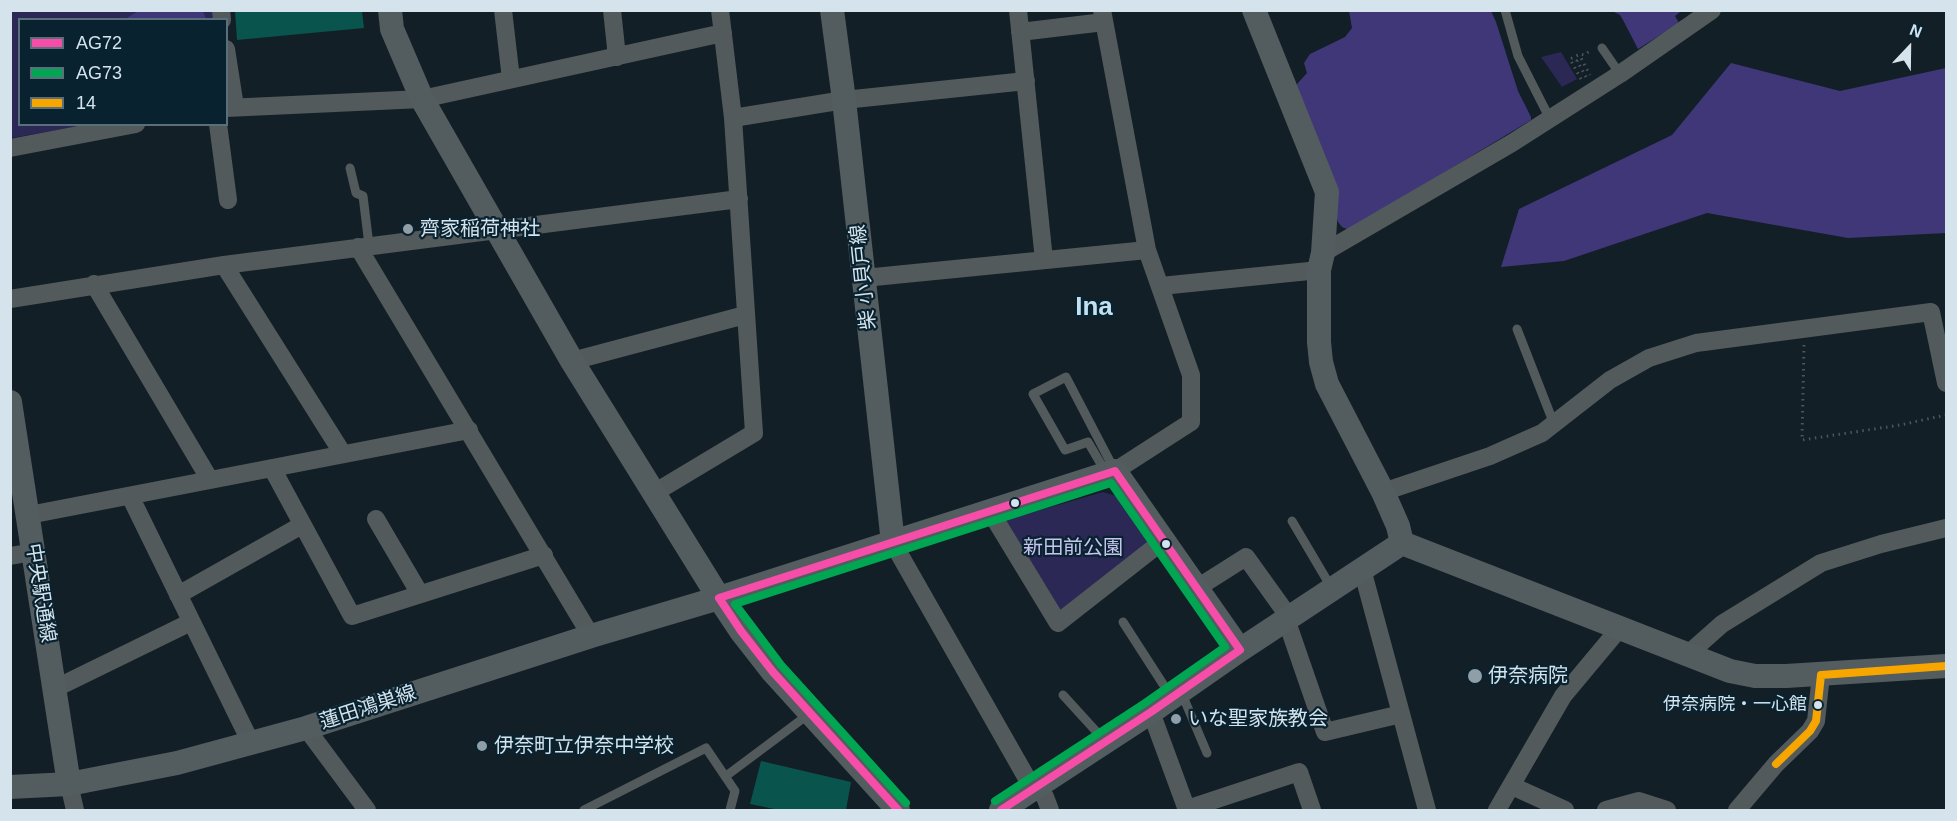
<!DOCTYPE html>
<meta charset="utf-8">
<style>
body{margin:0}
#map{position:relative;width:1957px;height:821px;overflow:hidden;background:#121f27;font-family:Arial,sans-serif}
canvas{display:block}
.frame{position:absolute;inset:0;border:12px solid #d4e3ec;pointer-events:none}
.legend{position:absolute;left:18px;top:18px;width:210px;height:108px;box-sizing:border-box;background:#092230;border:2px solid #5a6f7b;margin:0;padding:8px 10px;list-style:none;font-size:18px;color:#d4e3ec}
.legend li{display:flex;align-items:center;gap:12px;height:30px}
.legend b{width:30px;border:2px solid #5a6f7b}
.north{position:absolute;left:1879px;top:18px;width:60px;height:60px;-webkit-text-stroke:4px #092230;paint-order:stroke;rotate:22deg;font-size:16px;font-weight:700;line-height:24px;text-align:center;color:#d4e3ec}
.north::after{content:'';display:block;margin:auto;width:21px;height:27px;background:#d4e3ec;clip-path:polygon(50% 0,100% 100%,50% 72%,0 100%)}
</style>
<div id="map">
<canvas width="1957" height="821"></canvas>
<div class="frame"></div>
<ul class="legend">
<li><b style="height:8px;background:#f54da8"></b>AG72</li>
<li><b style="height:8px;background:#00a651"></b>AG73</li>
<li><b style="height:8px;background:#f7a600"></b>14</li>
</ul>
<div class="north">N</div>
</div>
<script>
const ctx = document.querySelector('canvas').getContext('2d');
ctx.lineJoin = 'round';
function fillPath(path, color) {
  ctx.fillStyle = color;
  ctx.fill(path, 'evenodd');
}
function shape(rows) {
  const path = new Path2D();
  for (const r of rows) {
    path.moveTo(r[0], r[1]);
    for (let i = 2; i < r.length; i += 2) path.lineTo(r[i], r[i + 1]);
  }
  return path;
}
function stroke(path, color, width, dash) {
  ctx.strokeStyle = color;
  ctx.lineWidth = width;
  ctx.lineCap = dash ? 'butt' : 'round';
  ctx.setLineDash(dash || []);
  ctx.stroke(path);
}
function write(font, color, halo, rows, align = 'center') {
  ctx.font = font + ' Arial,"Noto Sans JP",sans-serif';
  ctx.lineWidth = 4.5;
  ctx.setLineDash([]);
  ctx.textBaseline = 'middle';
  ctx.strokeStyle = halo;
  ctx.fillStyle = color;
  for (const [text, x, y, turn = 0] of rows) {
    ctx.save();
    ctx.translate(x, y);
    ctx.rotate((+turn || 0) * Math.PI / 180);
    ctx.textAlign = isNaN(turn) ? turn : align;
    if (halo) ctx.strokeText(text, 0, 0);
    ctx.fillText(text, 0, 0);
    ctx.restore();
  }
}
const green = shape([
 [11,11,214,11,216,19,20,20,20,124,87,125,11,138],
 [1561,52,1577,79,1562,87,1541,57],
 [1103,492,1116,496,1150,542,1062,613,1006,520]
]);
const forest = shape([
 [140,10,203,11,206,19,125,19],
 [1349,11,1491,11,1496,22,1518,91,1531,117,1531,120,1349,230,1342,227,1338,222,1297,92,1297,84,1307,73,1304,63,1310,54,1345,37,1352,28],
 [1612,11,1675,11,1680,12,1675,16,1679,23,1638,49,1623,20,1620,15],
 [1731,63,1840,91,1946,68,1946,233,1848,238,1707,213,1564,261,1501,267,1519,209,1672,135]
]);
const water = shape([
 [235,11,362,11,364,28,237,40],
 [761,761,851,782,846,810,779,810,750,804]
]);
const path = shape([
 [1586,77,1577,61,1581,58,1590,75],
 [1581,79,1570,59,1580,54,1584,55,1590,51],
 [1804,345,1802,440,1900,425,1946,415]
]);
const lane = shape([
 [1505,10,1518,56,1550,119],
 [1602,48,1620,74],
 [350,168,356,193,363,196,369,245],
 [1517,329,1554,424],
 [1105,471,1088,442,1065,450,1033,394,1066,377,1115,471],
 [1292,521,1331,587],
 [1123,622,1172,698],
 [1182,694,1207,753],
 [1063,695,1104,740],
 [726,776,809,714],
 [584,810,706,748,735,791,730,810]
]);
const street = shape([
 [221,10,222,20],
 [503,10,511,79],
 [612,10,617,57],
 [1018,10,1044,260],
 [1102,10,1147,250],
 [1020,32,1104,22],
 [226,49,235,107],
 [226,108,422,99,723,33],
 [733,118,844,100,1026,81],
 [218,124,228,200],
 [10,148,136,124],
 [358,247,591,636],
 [1323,253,1512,143,1620,74,1712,10],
 [224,265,343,454],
 [864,278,1147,250,1191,375,1191,422,1115,471],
 [94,284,210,480],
 [1161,286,1319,270],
 [10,299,224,265,739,199],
 [572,361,745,315],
 [272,468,352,616,544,555],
 [1383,492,1490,456,1542,433,1610,380,1649,358,1696,343,1931,312,1946,383],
 [654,493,754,433,733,118,720,10],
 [130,496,251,743],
 [990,511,1058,623,1164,540],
 [29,515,469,430],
 [376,519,420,594],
 [893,543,1033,789],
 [10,556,33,552],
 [1362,569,1427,810],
 [1197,588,1246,557,1289,617],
 [178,595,302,525],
 [1286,619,1325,732,1401,714],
 [1687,655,1722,624,1821,563,1881,544,1946,528],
 [54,689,191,622],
 [1151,712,1187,810],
 [306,728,367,810],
 [69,784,75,810],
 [1512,786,1565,810],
 [1036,787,1045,797,1050,810],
 [1187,809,1299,772,1312,810],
 [1497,810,1563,696,1619,629],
 [1606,810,1639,801,1667,810],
 [1737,810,1776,764,1810,731,1816,721,1821,675]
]);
const secondary = shape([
 [390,10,392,29,422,99,572,361,719,598,741,631,773,672,898,810],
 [832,10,844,100,893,543],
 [1254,10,1327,192,1323,253,1319,270,1319,342,1321,362,1327,384,1383,492,1398,526,1402,543],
 [10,402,69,784],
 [1402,543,1730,671,1755,676,1786,676,1946,666],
 [10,787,69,784,177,763,306,728,591,636,719,598,1115,471,1240,650],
 [1001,810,1151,712,1240,650,1402,543]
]);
const bus1 = shape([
 [898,810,773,672,741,631,719,598,1115,471,1240,650,1151,712,1001,810]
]);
const bus2 = shape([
 [906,803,781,665,735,604,1111,483,1225,647,1145,703,995,801]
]);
const bus3 = shape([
 [1821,675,1946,666],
 [1776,764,1810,731,1816,721,1821,675]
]);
const markers = [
 [408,229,6,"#909ea7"],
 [1015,503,5,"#d4e3ec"],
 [1166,544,5,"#d4e3ec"],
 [1475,676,8,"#909ea7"],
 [1818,705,5,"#d4e3ec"],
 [1176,719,6,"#909ea7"],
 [482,746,6,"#909ea7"]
];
const busNames = [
 ["伊奈病院・一心館",1807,705]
];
const poiNames = [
 ["齊家稲荷神社",420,229],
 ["伊奈病院",1488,676],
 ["いな聖家族教会",1188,719],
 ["伊奈町立伊奈中学校",494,746]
];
const streetNames = [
 ["柴 小貝戸線",864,277,-96],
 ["中央駅通線",40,593,81],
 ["蓮田鴻巣線",368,708,-18]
];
const parkNames = [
 ["新田前公園",1073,548]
];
const districtNames = [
 ["Ina",1094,308]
];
fillPath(green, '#2c2855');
fillPath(forest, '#3f3777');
fillPath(water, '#09544d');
stroke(path, '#4e5659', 3, [1.5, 4.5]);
stroke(lane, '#535a5c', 9);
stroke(street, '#535a5c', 18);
stroke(secondary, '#535c5f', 24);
stroke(bus1, '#f54da8', 8);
stroke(bus2, '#00a651', 8);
stroke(bus3, '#f7a600', 8);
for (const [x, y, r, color] of markers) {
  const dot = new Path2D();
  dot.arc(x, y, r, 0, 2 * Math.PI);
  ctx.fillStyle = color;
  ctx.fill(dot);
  stroke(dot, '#092230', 2);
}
write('18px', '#d4e3ec', '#092230', busNames, 'right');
write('20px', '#d4e3ec', '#092230', poiNames, 'left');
write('20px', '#d4e3ec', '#092230', streetNames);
write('20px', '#c6c4ef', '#092230', parkNames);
write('bold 26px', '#c3e0f3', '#092230', districtNames);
</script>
